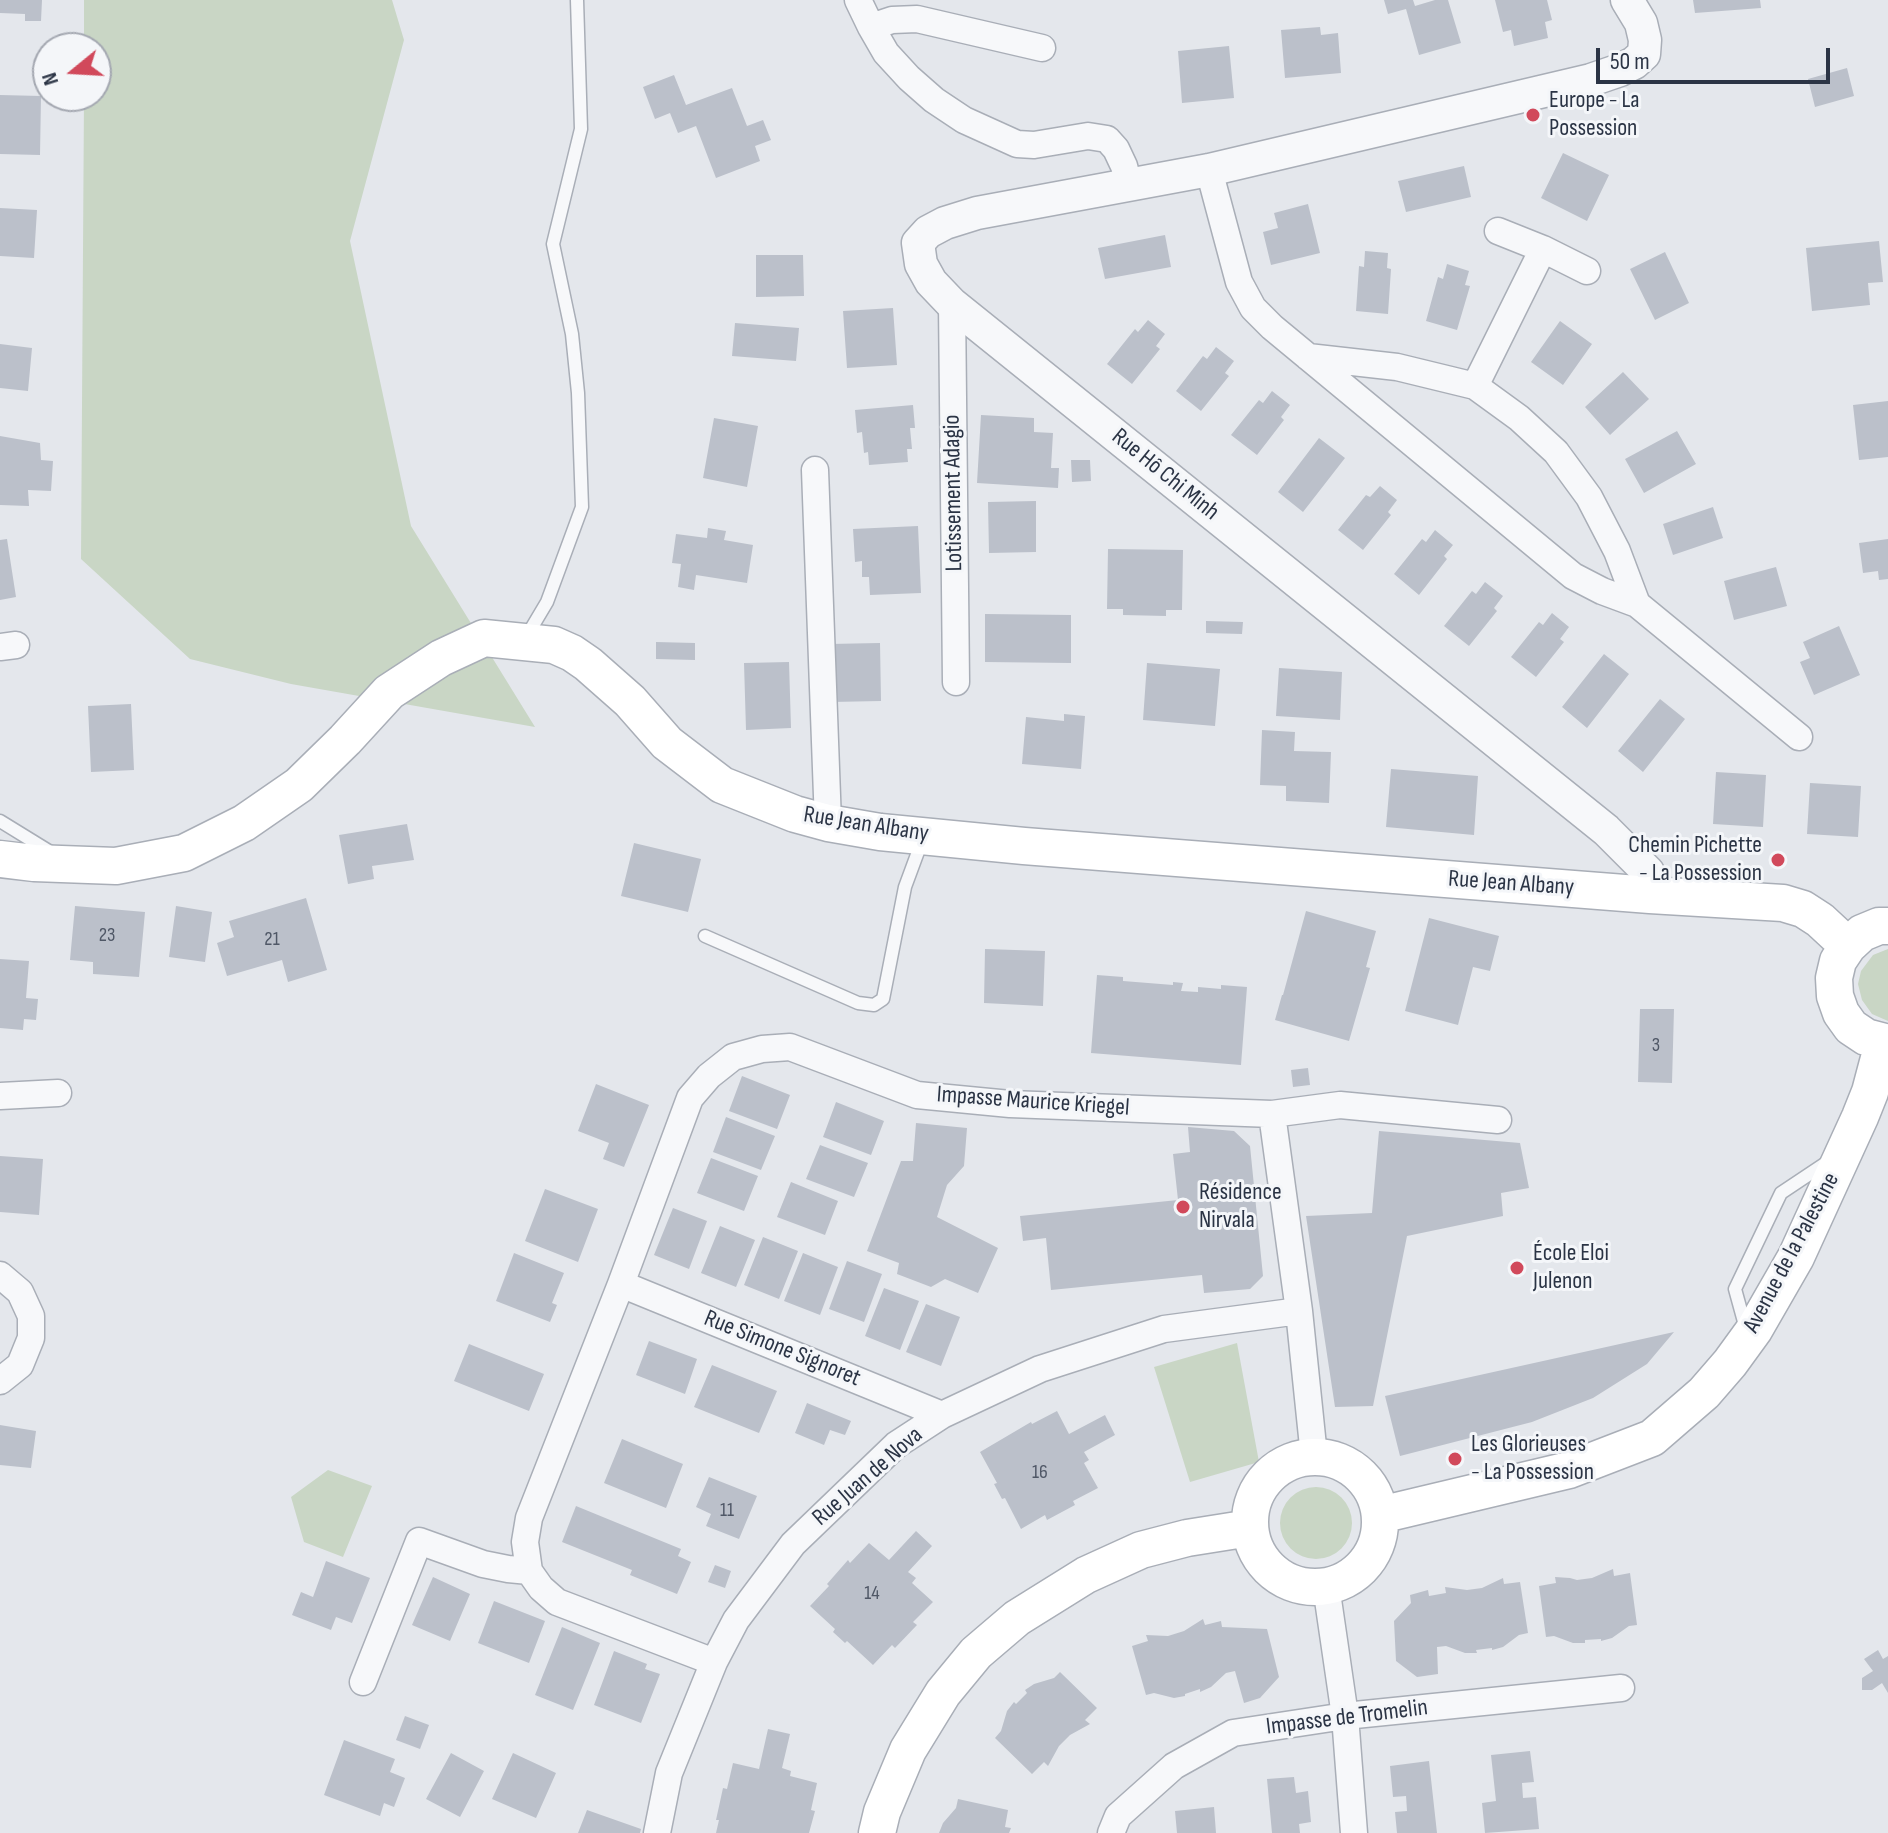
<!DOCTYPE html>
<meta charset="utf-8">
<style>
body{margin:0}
#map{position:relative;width:1888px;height:1833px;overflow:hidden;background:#e4e7ec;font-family:"Sofia Sans Condensed",sans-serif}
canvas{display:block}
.north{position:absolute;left:32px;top:32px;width:80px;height:80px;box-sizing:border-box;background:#f4f6f9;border:2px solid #a4a8b1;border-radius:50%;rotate:252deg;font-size:22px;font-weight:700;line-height:32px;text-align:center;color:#2b3445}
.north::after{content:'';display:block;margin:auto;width:28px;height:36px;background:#d1495b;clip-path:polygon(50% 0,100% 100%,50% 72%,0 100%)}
.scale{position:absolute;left:1596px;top:48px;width:234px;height:36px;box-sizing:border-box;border:4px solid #2b3445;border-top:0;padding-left:10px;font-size:24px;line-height:28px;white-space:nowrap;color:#2b3445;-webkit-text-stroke:6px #f4f6f9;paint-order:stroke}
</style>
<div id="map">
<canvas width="1888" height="1833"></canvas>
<div class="north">N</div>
<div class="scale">50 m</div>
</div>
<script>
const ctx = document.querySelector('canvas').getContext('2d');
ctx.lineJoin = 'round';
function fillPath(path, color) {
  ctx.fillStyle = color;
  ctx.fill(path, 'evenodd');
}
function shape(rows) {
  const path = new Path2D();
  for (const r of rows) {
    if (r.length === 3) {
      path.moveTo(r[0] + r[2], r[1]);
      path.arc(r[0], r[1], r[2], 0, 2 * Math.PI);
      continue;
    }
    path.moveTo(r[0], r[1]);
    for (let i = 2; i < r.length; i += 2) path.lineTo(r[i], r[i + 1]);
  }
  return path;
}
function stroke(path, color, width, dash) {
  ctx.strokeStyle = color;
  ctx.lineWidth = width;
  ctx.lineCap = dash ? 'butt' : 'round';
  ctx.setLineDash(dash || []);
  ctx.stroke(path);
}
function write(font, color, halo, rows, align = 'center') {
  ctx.font = font + ' "Sofia Sans Condensed",sans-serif';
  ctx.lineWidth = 6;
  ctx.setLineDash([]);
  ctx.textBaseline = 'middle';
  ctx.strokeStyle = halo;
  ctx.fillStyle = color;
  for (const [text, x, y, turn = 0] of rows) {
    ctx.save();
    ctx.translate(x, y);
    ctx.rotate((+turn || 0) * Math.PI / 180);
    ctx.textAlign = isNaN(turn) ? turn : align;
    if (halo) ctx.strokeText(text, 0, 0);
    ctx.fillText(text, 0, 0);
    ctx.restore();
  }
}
const green = shape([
 [84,0,392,0,404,40,350,241,411,526,535,727,291,684,190,659,81,559,84,96,96,96,96,48,84,48],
 [1888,949,1888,1021,1872,1014,1862,1000,1858,984,1861,971,1873,955],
 [1237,1343,1259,1462,1190,1482,1154,1367],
 [328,1470,372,1486,343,1557,304,1542,291,1497],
 [1316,1523,36]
]);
const building = shape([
 [0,0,42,0,41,21,25,21,25,14,0,13],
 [1384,0,1413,0,1415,6,1435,0,1448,0,1461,43,1419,55,1406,9,1388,14],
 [1495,0,1547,0,1552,20,1545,22,1548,38,1514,46,1511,30,1503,32],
 [1693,0,1760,0,1761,8,1695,13],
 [1320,27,1321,35,1338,33,1341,73,1285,78,1281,30],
 [1229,46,1234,98,1182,103,1178,51],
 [1847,68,1854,96,1815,107,1808,79],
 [674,75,686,105,732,88,747,126,763,120,771,140,755,146,760,161,716,178,696,126,678,133,670,113,655,119,643,87],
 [0,95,41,96,40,155,0,154],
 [1563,153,1609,175,1587,221,1541,198],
 [1464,166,1471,197,1406,212,1398,181],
 [1308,204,1320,253,1271,265,1263,232,1278,228,1274,213],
 [0,208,37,210,34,258,0,256],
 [1165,235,1171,267,1105,279,1098,248],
 [1879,241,1883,282,1868,283,1870,305,1812,311,1806,248],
 [1365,251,1388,253,1387,268,1391,269,1388,314,1356,311,1359,266,1364,267],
 [1665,252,1689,303,1655,320,1630,269],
 [756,255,803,255,804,296,756,297],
 [1447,264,1469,271,1465,285,1470,286,1457,330,1426,321,1438,277,1443,279],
 [893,308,897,365,847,368,843,311],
 [1148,320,1165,334,1156,346,1160,349,1132,384,1107,364,1135,329,1138,332],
 [1560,321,1592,344,1563,385,1531,362],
 [735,323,799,328,796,361,732,356],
 [0,344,32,348,28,391,0,388],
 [1216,347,1234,361,1225,373,1229,376,1201,411,1176,391,1203,356,1207,359],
 [1623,372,1649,399,1610,435,1585,407],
 [1272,391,1290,405,1281,417,1284,420,1257,455,1231,435,1259,400,1263,403],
 [1888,401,1888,457,1859,460,1853,405],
 [913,405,915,428,910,428,912,449,907,449,908,462,869,465,868,452,864,453,862,432,857,433,855,410],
 [981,415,1034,418,1034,432,1053,433,1051,468,1059,468,1058,488,977,483],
 [714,418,758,426,747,487,703,478],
 [1677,431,1696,464,1644,493,1625,459],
 [0,436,40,443,41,460,53,461,51,491,28,490,29,506,0,505],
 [1319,438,1345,458,1303,512,1278,492],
 [1071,460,1090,460,1091,481,1072,482],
 [1380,486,1397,500,1388,512,1391,515,1363,550,1338,530,1366,495,1370,497],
 [1036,501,1036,552,989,553,988,502],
 [1713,507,1723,538,1673,555,1663,524],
 [918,526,921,593,870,595,869,577,862,577,862,561,855,562,853,529],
 [708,528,726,531,724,540,753,545,747,583,696,575,694,590,678,587,681,564,672,563,676,534,707,538],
 [1435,530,1453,545,1444,556,1447,559,1419,595,1394,574,1422,539,1426,542],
 [7,539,16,597,0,600,0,540],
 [1888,539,1888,579,1879,580,1878,571,1863,573,1859,543],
 [1108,549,1183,550,1182,610,1166,610,1166,616,1123,615,1123,609,1107,609],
 [1776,567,1787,606,1734,620,1724,581],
 [1485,582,1503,596,1494,608,1497,611,1469,646,1444,626,1472,591,1476,594],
 [1552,613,1569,627,1560,639,1564,642,1536,677,1511,657,1539,622,1543,625],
 [985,614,1071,615,1071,663,985,662],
 [1206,621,1243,622,1242,634,1206,633],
 [1839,626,1860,675,1814,695,1800,662,1810,658,1803,642],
 [656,642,695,643,695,660,656,659],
 [880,643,881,701,831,702,829,644],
 [1604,654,1629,674,1587,728,1562,707],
 [789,662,791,728,746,730,744,663],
 [1147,663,1220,669,1215,726,1143,720],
 [1279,668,1342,672,1340,720,1276,716],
 [1660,699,1685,719,1643,772,1618,751],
 [131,704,134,770,91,772,88,706],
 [1064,714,1085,716,1081,769,1022,764,1026,717,1064,721],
 [1262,730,1295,732,1294,751,1331,752,1329,803,1286,801,1286,786,1260,785],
 [1391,769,1478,776,1474,835,1386,827],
 [1716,772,1766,775,1763,827,1713,824],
 [1810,783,1861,786,1858,837,1807,834],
 [407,824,414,860,372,866,374,879,348,884,339,835],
 [634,843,701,859,688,912,621,896],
 [306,898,327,970,288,982,282,960,227,976,217,943,234,937,229,921],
 [75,906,145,912,139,977,93,974,93,962,70,960],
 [176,906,212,912,205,962,169,957],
 [1306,911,1376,931,1366,967,1370,968,1349,1041,1275,1020,1282,995,1283,995],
 [1429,918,1499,936,1490,971,1473,967,1458,1025,1405,1011],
 [985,949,1045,951,1043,1006,984,1003],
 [0,959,29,961,26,998,38,999,36,1020,24,1019,23,1030,0,1028],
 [1097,975,1123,977,1123,981,1173,985,1173,982,1183,983,1181,991,1198,992,1198,987,1221,989,1221,985,1247,987,1241,1065,1091,1053],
 [1640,1009,1674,1009,1672,1083,1638,1082],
 [1308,1068,1310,1085,1293,1087,1291,1070],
 [742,1076,790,1095,777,1129,729,1111],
 [596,1084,649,1105,624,1167,603,1159,609,1143,578,1131],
 [836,1102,884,1121,871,1155,823,1137],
 [726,1117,775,1136,761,1170,713,1152],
 [916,1123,967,1128,964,1166,947,1185,937,1217,998,1248,978,1293,945,1279,931,1287,897,1274,899,1263,867,1251,901,1161,913,1161],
 [1188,1127,1234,1131,1250,1146,1263,1276,1250,1289,1204,1293,1202,1275,1051,1290,1046,1238,1023,1241,1020,1216,1178,1200,1173,1154,1190,1152],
 [1379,1131,1520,1143,1529,1188,1501,1193,1503,1216,1407,1236,1373,1406,1335,1407,1306,1216,1372,1213],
 [820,1145,868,1163,854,1197,806,1179],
 [0,1156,43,1159,39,1215,0,1212],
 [711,1158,758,1176,744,1211,697,1193],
 [791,1182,838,1201,825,1235,777,1217],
 [545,1189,598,1209,578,1262,525,1241],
 [673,1208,707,1221,689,1269,654,1255],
 [720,1226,755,1240,736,1287,701,1273],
 [763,1237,798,1251,779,1299,744,1285],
 [514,1253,564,1273,552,1303,557,1305,550,1322,496,1301],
 [803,1253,838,1267,820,1315,784,1301],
 [847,1261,882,1274,864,1322,829,1309],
 [884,1288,919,1301,900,1350,865,1336],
 [926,1304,960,1317,941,1366,906,1352],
 [1674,1332,1647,1364,1593,1398,1532,1422,1400,1456,1385,1396],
 [649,1341,697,1359,685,1394,636,1375],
 [469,1344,544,1374,529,1411,454,1381],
 [712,1365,777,1391,759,1433,694,1407],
 [807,1403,851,1421,845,1435,830,1430,824,1445,795,1433],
 [1057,1411,1069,1434,1105,1415,1115,1435,1084,1452,1089,1460,1084,1463,1098,1488,1073,1501,1075,1505,1047,1520,1045,1515,1021,1529,1005,1498,1002,1499,994,1484,997,1483,980,1452,1031,1422,1032,1424],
 [0,1425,36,1431,31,1468,0,1465],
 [622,1439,683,1464,666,1508,604,1483],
 [709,1477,757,1496,739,1539,706,1526,711,1514,696,1507],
 [576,1506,681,1549,678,1556,691,1562,677,1594,630,1575,632,1570,562,1542],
 [916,1531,932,1546,908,1572,916,1578,912,1583,933,1602,913,1622,917,1625,895,1648,892,1645,873,1665,847,1641,845,1643,833,1632,835,1629,810,1606,829,1586,827,1584,848,1560,850,1563,869,1543,889,1560],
 [326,1561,370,1578,352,1623,336,1617,331,1630,292,1615,301,1592,313,1597],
 [715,1565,731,1571,725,1588,708,1582],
 [1613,1569,1614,1576,1630,1573,1637,1625,1629,1626,1612,1638,1601,1641,1601,1639,1585,1640,1585,1643,1573,1643,1554,1636,1546,1637,1539,1586,1556,1583,1555,1577,1570,1578,1577,1580,1592,1578],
 [433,1577,470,1594,450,1641,412,1625],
 [1503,1578,1504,1584,1520,1582,1528,1633,1519,1635,1503,1647,1492,1650,1492,1648,1476,1650,1477,1653,1465,1653,1446,1646,1437,1647,1438,1674,1417,1677,1396,1661,1394,1621,1411,1603,1410,1595,1428,1590,1429,1596,1446,1593,1445,1587,1467,1590,1482,1588],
 [494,1601,545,1621,529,1663,478,1643],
 [1203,1619,1205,1625,1221,1621,1222,1627,1267,1629,1279,1677,1260,1698,1244,1703,1235,1671,1226,1673,1211,1687,1200,1692,1200,1689,1185,1694,1185,1696,1174,1698,1154,1693,1146,1695,1132,1646,1148,1641,1146,1635,1168,1636,1184,1631],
 [562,1627,600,1643,573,1710,535,1695],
 [1878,1650,1883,1659,1888,1656,1888,1693,1882,1683,1872,1690,1862,1690,1862,1678,1873,1671,1864,1659],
 [614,1651,647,1664,645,1669,660,1674,641,1723,594,1705],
 [1060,1672,1097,1708,1085,1720,1090,1724,1070,1735,1059,1746,1048,1766,1044,1762,1032,1774,995,1738,1001,1731,1007,1711,1014,1702,1016,1704,1027,1693,1025,1690,1034,1684,1054,1678],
 [405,1716,429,1725,420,1749,396,1740],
 [768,1729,790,1734,782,1768,791,1771,790,1776,817,1783,811,1810,815,1811,809,1833,716,1833,719,1820,716,1820,723,1788,727,1789,733,1763,759,1769],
 [344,1740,395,1759,390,1772,405,1778,394,1807,384,1803,380,1816,324,1795],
 [1530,1751,1534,1782,1522,1783,1523,1798,1536,1797,1539,1829,1485,1833,1482,1803,1496,1801,1491,1755],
 [451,1753,484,1771,460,1817,426,1799],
 [513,1753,556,1773,536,1818,492,1799],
 [1429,1761,1437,1833,1397,1833,1395,1812,1407,1811,1406,1796,1393,1797,1390,1766],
 [1294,1777,1296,1793,1308,1791,1311,1822,1299,1824,1300,1833,1272,1833,1267,1779],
 [958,1799,1008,1810,1005,1827,1011,1828,1009,1833,939,1833,943,1823,956,1808],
 [1214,1807,1216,1833,1177,1833,1175,1811],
 [587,1810,641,1829,640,1833,578,1833]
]);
const service = shape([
 [525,639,547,602,582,507,578,393,572,334,553,244,581,129,577,0],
 [0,821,52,853],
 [705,936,858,1003,874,1005,883,999,905,887,922,841],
 [1746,1329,1735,1289,1781,1193,1829,1161]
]);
const minor = shape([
 [858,0,871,27,886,53,909,78,934,100,964,120,1017,144,1034,145,1088,136,1107,139,1116,149,1124,166,1129,185],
 [871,27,892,20,917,19,1042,48],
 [1209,170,1239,282,1253,308,1272,327,1573,576,1602,591,1637,604,1799,737],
 [1498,231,1543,249,1587,271],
 [952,304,956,682],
 [1308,357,1397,367,1475,386,1519,418,1556,452,1589,497,1617,551,1637,604],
 [1475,386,1543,249],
 [815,470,828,823],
 [0,647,16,645],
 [0,1096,58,1093],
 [1272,1114,1299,1311,1314,1456],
 [0,1275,20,1292,31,1316,31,1338,20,1365,0,1381],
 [621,1284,942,1415],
 [1326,1586,1345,1716,1354,1833],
 [714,1662,557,1602,541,1588,529,1571,525,1542,529,1518,621,1284,690,1098,709,1076,733,1057,762,1049,790,1047,917,1095,1010,1104,1272,1114,1340,1105,1498,1120],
 [363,1682,419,1541,483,1564,508,1569,529,1571],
 [657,1833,669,1773,714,1662,736,1620,793,1544,896,1445,942,1415,1040,1369,1164,1329,1299,1311],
 [1111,1833,1118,1816,1174,1766,1233,1733,1345,1716,1621,1688]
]);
const tertiary = shape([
 [1627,0,1641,23,1645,40,1644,54,1634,63,1620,70,1591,80,1209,170,977,213,945,223,928,232,918,243,921,264,931,282,952,304,1606,830,1648,872,1650,895]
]);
const secondary = shape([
 [0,859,34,863,116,866,184,853,244,823,299,785,345,740,389,692,441,658,484,638,554,645,572,653,588,664,630,701,667,743,722,785,795,814,828,823,880,832,1024,846,1650,895,1783,903,1803,909,1820,920,1848,946],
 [1888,926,1879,926,1862,933,1848,946,1838,961,1834,978,1835,996,1841,1013,1851,1027,1866,1037,1888,1043],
 [1315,1522,65],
 [1380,1515,1569,1470,1652,1438,1704,1393,1730,1363,1754,1330,1796,1257,1860,1117,1870,1092,1883,1043],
 [877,1833,882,1812,908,1750,943,1693,976,1653,1017,1618,1086,1575,1141,1550,1187,1538,1250,1528]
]);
const markers = [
 [1533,115,8,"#d1495b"],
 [1778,860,8,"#d1495b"],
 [1183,1207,8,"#d1495b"],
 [1517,1268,8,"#d1495b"],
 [1455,1459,8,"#d1495b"]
];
const numberNames = [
 ["23",107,936],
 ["21",272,940],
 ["3",1656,1046],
 ["16",1040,1473],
 ["11",727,1511],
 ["14",872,1594]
];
const poiNames = [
 ["Europe - La",1549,101],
 ["Possession",1549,129],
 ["Chemin Pichette",1762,846,"right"],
 ["- La Possession",1762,874,"right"],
 ["Résidence",1199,1193],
 ["Nirvala",1199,1221],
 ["École Eloi",1533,1254],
 ["Julenon",1533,1282],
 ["Les Glorieuses",1471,1445],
 ["- La Possession",1471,1473]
];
const streetNames = [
 ["Rue Hô Chi Minh",1165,475,39],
 ["Lotissement Adagio",954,493,-91],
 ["Rue Jean Albany",866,825,9],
 ["Rue Jean Albany",1511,884,4],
 ["Impasse Maurice Kriegel",1033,1102,4],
 ["Avenue de la Palestine",1792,1253,-62],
 ["Rue Simone Signoret",782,1349,22],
 ["Rue Juan de Nova",868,1477,-41],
 ["Impasse de Tromelin",1347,1718,-7]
];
fillPath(green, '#c9d6c5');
fillPath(building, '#bbc0ca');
stroke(service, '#a9aeb7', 15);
stroke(minor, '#a9aeb7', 29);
stroke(tertiary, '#a9aeb7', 35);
stroke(secondary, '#a9aeb7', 39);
stroke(service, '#f7f8fa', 12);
stroke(minor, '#f7f8fa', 26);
stroke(tertiary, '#f7f8fa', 32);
stroke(secondary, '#fff', 36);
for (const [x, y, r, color] of markers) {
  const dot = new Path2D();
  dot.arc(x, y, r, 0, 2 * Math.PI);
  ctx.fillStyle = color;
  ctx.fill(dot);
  stroke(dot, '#f4f6f9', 3);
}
write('20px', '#4f5766', null, numberNames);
write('24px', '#2b3445', '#f4f6f9', poiNames, 'left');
write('24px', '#2b3445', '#f4f6f9', streetNames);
</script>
